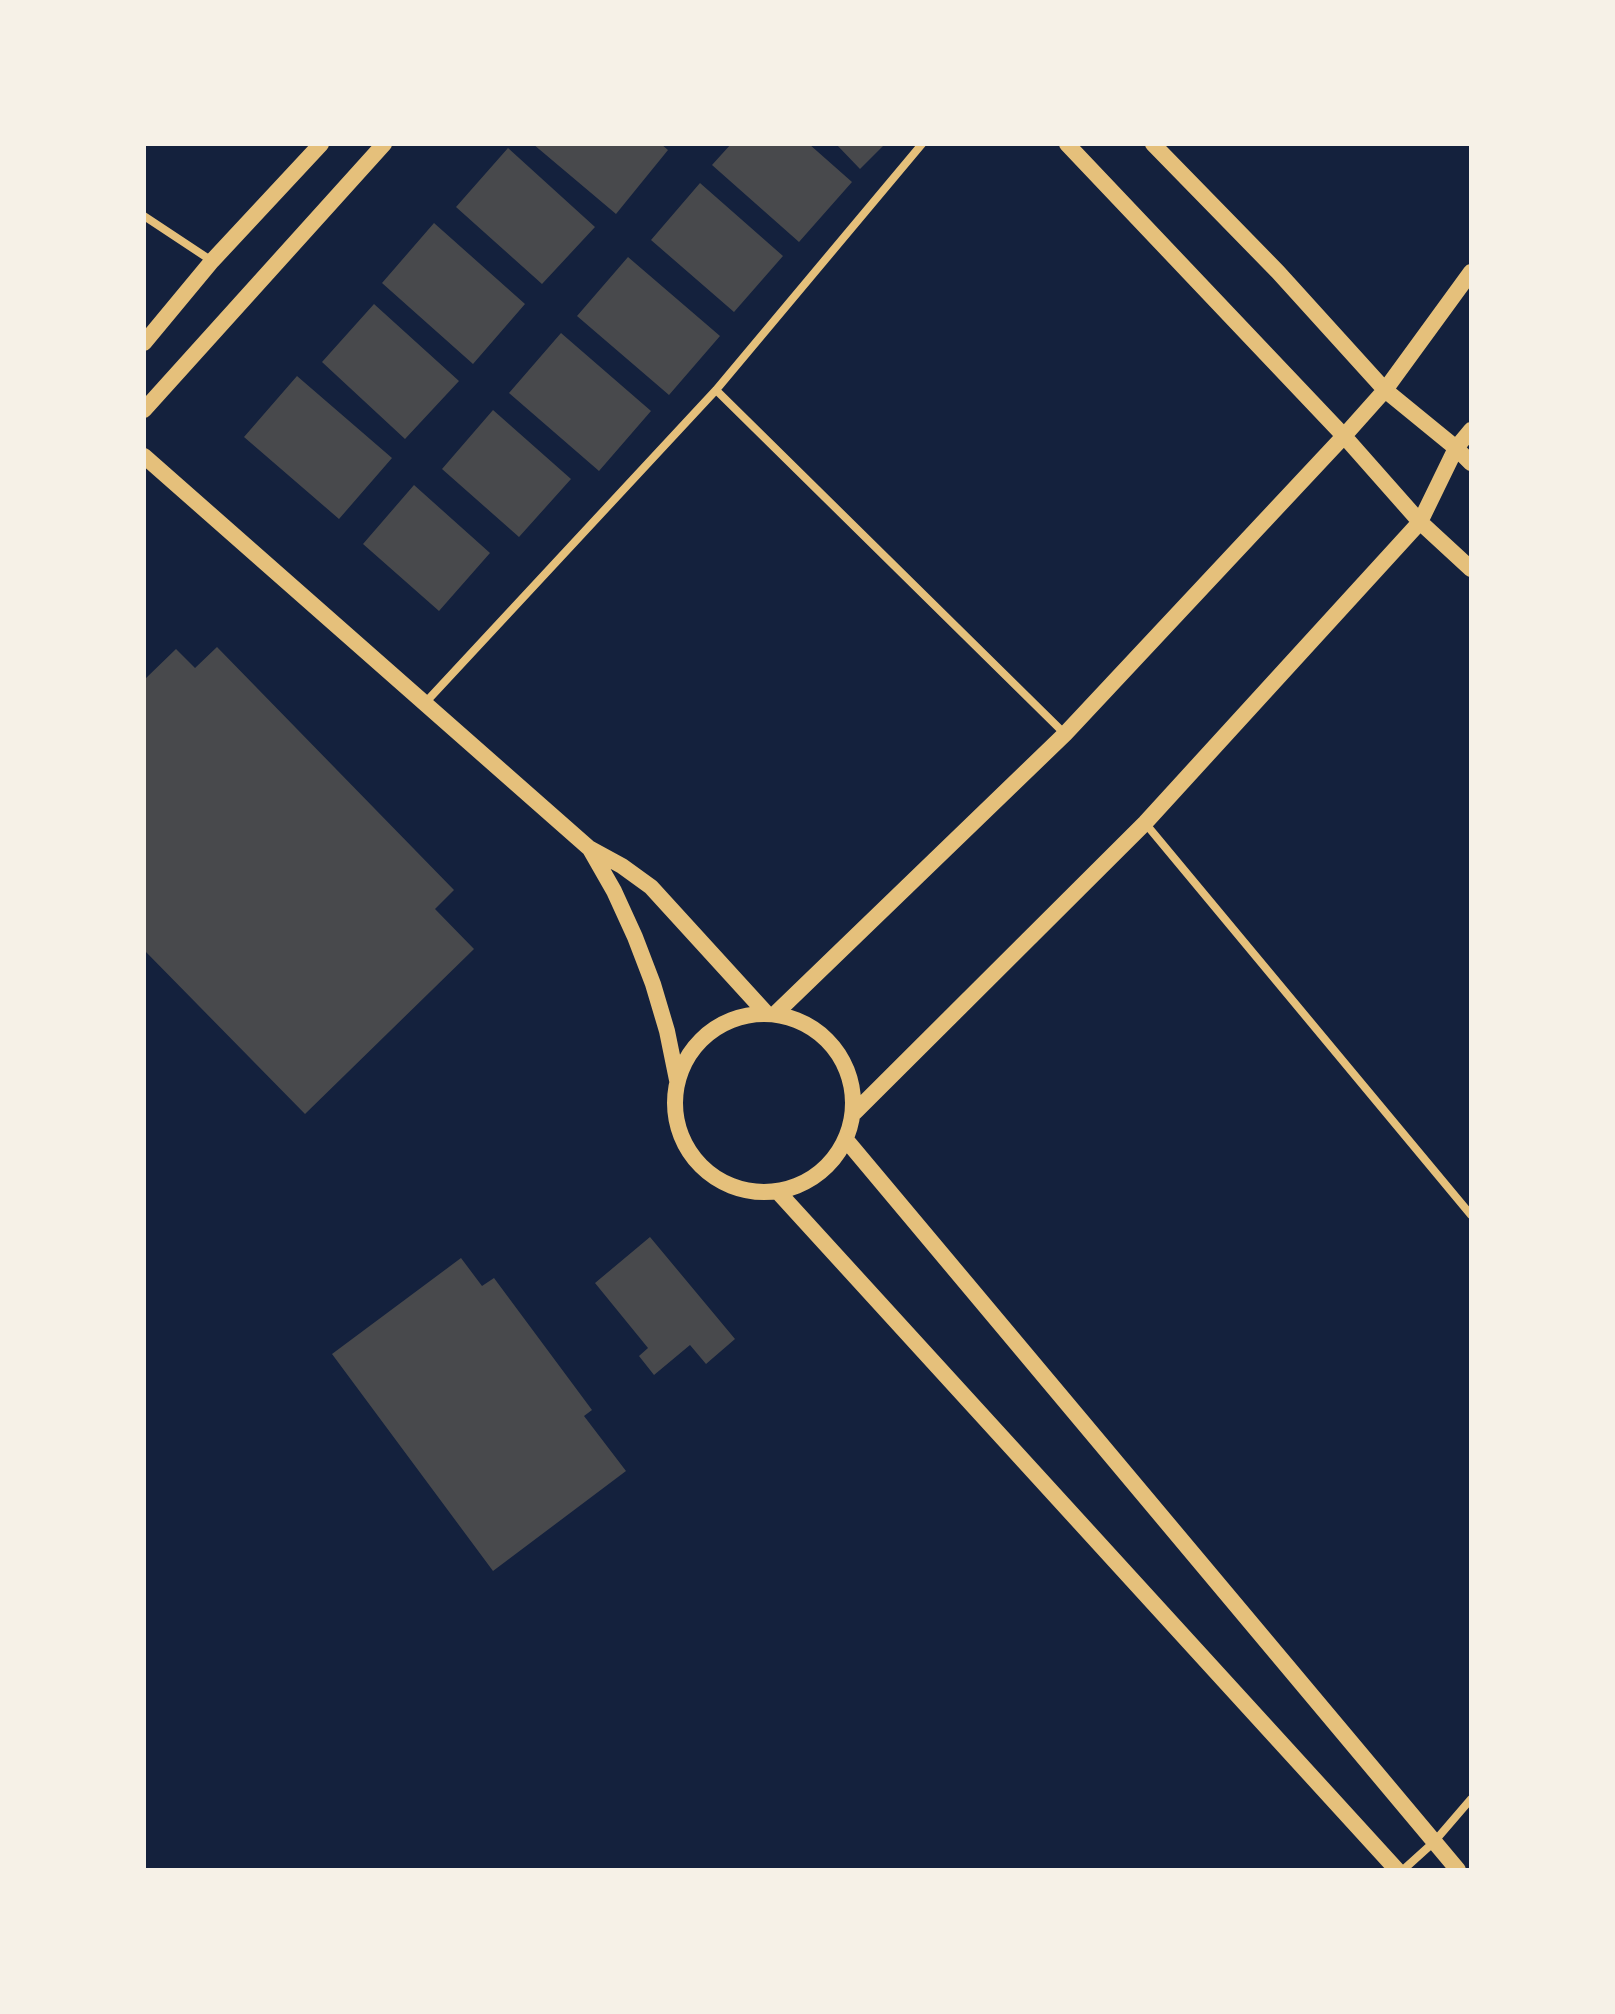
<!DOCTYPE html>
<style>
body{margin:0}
#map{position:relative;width:1615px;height:2014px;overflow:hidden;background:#14213d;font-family:Bitter,serif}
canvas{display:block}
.frame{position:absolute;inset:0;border:146px solid #f6f1e7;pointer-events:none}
</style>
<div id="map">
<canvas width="1615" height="2014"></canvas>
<div class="frame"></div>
</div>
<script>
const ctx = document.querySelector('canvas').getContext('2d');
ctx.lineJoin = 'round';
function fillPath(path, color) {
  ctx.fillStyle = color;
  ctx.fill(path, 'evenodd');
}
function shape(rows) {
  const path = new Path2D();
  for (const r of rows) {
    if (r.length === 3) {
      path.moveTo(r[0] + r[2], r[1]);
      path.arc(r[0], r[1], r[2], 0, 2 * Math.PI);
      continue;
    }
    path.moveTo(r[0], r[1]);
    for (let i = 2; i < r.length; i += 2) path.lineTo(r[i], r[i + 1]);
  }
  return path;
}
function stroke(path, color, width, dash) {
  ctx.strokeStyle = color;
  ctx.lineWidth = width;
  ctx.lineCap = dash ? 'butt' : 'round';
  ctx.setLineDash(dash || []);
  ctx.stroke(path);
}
const building = shape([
 [533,144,661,144,668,150,616,214],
 [731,144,809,144,852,182,799,242,712,165],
 [836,144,885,144,860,169],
 [508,148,595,227,542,284,456,207],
 [700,183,783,256,734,312,651,240],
 [434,223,525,304,473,364,382,283],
 [628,257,720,336,669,395,577,316],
 [374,304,459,381,405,439,322,362],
 [561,333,651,411,599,471,509,393],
 [297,376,392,458,339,519,244,437],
 [493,410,571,479,519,537,442,469],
 [414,485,490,553,439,611,363,544],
 [217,647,454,890,435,909,474,949,305,1114,144,950,144,680,176,649,195,668],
 [650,1237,735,1339,706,1364,690,1345,654,1375,639,1356,648,1348,595,1283],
 [461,1258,482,1286,494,1278,592,1410,584,1416,626,1471,493,1571,332,1354]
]);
const minor = shape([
 [144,216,212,261],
 [716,390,1065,734],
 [425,703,716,390,922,144],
 [1145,823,1471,1215],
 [1403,1870,1434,1842,1471,1799]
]);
const secondary = shape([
 [1067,144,1344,436,1420,522,1471,569],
 [1153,144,1278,272,1385,390,1456,448,1471,463],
 [144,343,212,261,321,144],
 [144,410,384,144],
 [144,456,589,848,622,866,651,887,766,1013],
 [590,849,614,891,635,937,653,984,667,1031,677,1080],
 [764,1103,89],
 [775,1014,1065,734,1344,436,1385,390,1471,272],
 [854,1113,1145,823,1420,522,1456,448,1471,430],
 [847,1141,1458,1870],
 [779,1193,1397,1870]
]);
fillPath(building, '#48494c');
stroke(minor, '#e5c07b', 8);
stroke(secondary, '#e5c07b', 16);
</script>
